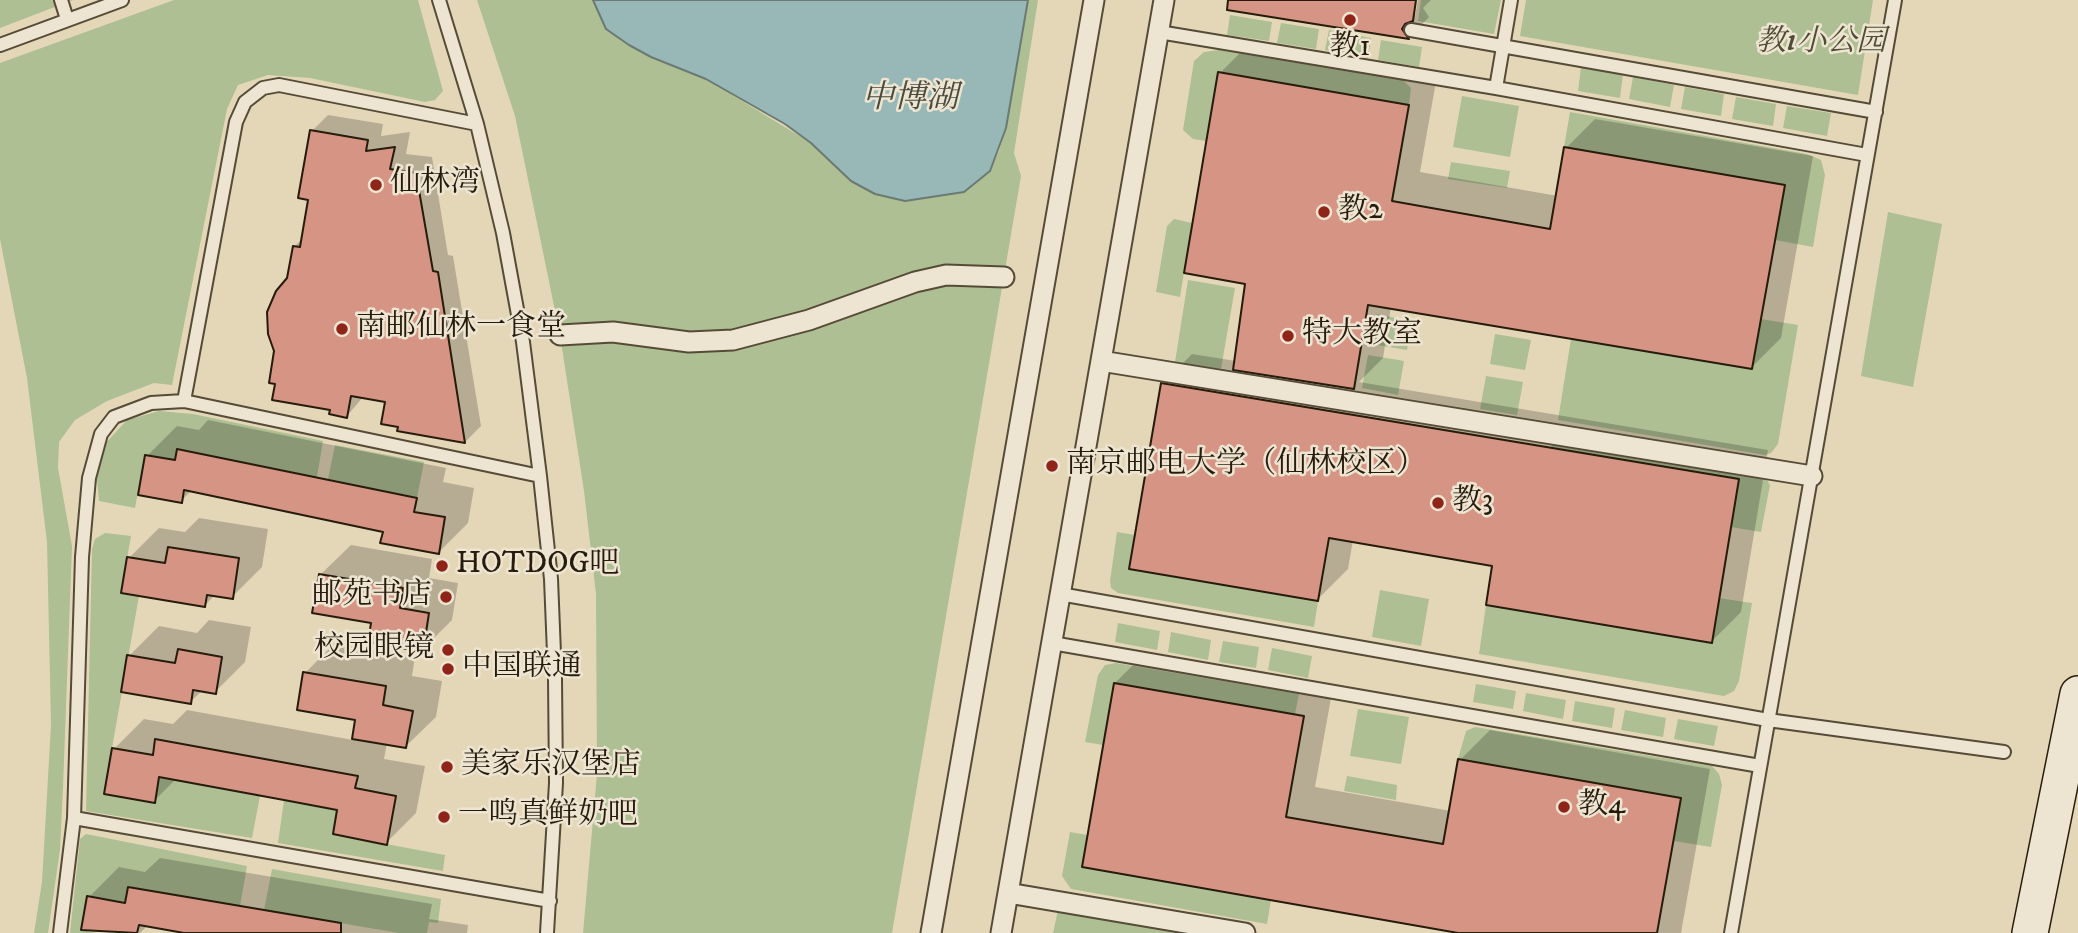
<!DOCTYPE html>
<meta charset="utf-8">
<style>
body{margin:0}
canvas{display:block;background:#e4d7b8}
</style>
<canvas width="2078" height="933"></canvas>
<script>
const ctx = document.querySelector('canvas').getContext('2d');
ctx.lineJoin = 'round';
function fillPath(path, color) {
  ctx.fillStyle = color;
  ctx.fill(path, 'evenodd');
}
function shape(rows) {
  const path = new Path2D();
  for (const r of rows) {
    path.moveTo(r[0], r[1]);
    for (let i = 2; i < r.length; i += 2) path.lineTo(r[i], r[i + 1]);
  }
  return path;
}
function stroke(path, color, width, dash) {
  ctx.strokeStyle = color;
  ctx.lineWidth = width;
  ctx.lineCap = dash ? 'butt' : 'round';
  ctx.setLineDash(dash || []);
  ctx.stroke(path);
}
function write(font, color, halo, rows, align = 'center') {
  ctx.font = font + ' "IM FELL DW Pica","Noto Serif SC",serif';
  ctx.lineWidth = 5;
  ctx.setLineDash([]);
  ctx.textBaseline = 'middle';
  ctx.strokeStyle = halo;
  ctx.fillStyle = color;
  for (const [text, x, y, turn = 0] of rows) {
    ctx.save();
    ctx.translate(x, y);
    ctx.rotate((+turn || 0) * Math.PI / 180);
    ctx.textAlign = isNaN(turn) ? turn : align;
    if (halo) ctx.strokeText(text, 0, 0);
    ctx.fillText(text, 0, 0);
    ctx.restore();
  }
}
const green = shape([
 [0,0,73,0,0,28],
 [174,0,418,0,443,91,435,100,425,102,310,78,268,75,238,85,227,109,172,385,154,383,107,401,75,420,59,442,58,468,72,546,63,788,60,849,48,933,34,933,42,882,51,725,47,542,27,378,0,239,0,63],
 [477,0,593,0,606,29,651,57,706,79,811,143,964,192,990,171,999,151,1006,128,1028,0,1038,0,1014,153,1021,176,892,933,583,933,597,774,596,594,584,491,560,335,515,116],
 [1421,0,1501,0,1494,34,1418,21],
 [1526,0,1873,0,1858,95,1520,36],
 [1230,15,1272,22,1269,41,1227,35],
 [1281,23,1319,29,1316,49,1277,43],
 [1329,30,1371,38,1368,58,1325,50],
 [1381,40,1422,47,1419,67,1378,60],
 [1219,50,1403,80,1411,88,1409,105,1218,72,1206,141,1193,139,1183,130,1194,61,1204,52],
 [1581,67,1623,74,1620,98,1578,91],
 [1633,77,1674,85,1670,107,1629,99],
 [1685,87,1724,94,1721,116,1681,109],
 [1462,96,1519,106,1510,157,1453,147],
 [1736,97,1776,104,1773,126,1732,119],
 [1787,106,1831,113,1827,136,1783,128],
 [1570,112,1807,154,1821,160,1825,175,1813,247,1775,240,1784,185,1564,147],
 [1451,162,1510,171,1507,188,1448,179],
 [1888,212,1942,224,1913,387,1861,376],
 [1174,219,1192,223,1180,297,1156,292,1167,226],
 [1188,280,1235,288,1221,369,1175,362],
 [1376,314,1412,321,1407,350,1371,344],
 [1761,319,1798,325,1778,444,1771,453,1765,455,1558,420,1571,339,1752,369],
 [1495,334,1531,340,1525,370,1490,364],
 [1368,355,1404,361,1398,395,1362,388],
 [1486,376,1523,382,1517,415,1480,409],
 [159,411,193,414,323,441,317,477,177,449,175,460,145,455,135,508,99,501,96,468,102,447,127,420],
 [1553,440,1766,478,1770,485,1761,532,1731,527,1739,479,1551,448],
 [335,445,424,462,417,498,328,479],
 [1117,532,1135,535,1129,569,1318,601,1314,627,1118,593,1111,588,1110,581],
 [105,533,131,536,121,593,139,596,112,748,155,802,159,777,260,796,252,838,86,811,92,549,95,539],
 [1380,590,1429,599,1421,646,1372,637],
 [1719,598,1752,603,1739,681,1734,691,1724,696,1479,654,1486,605,1711,643],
 [1118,623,1160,631,1157,650,1115,642],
 [1171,632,1211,640,1208,660,1168,652],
 [1223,641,1259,647,1256,668,1219,662],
 [1272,648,1312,656,1308,678,1268,670],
 [1116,663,1299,694,1295,714,1114,683,1103,745,1085,742,1098,675,1105,665],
 [1476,684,1516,691,1513,709,1473,702],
 [1526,693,1566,700,1563,719,1523,711],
 [1575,701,1615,708,1612,728,1572,721],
 [1358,709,1409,717,1401,764,1350,756],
 [1625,710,1666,718,1663,737,1621,730],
 [1678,719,1718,726,1714,746,1674,739],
 [1475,727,1712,766,1719,774,1722,785,1711,847,1674,841,1681,798,1458,759,1466,731],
 [1347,776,1397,785,1396,800,1344,791],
 [284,800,337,810,333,834,445,855,443,871,278,843],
 [1070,832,1087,835,1082,867,1271,900,1267,924,1071,889,1062,876],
 [86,834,247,866,240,906,128,887,125,903,87,897,81,930,97,933,70,933,80,839],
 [272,869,441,899,438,923,429,922,427,933,399,933,264,910],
 [1058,910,1186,933,1053,933]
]);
const water = shape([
 [593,0,1028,0,1006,128,990,171,964,192,905,201,875,194,851,181,811,143,785,124,706,79,651,57,629,45,606,29,593,0]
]);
const shadow = shape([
 [1229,0,1414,0,1412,16,1415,16,1418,0,1431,0,1423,8,1429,17,1409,38,1227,9],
 [1249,44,1437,76,1420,172,1558,196,1566,148,1595,119,1813,156,1781,338,1752,367,1391,307,1383,358,1359,382,1768,450,1741,612,1711,642,1494,564,1353,540,1348,569,1318,599,1162,384,1192,354,1236,361,1247,282,1220,73],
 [328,115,383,124,381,136,410,132,406,154,432,157,448,255,453,256,481,426,465,442,400,425,387,401,363,397,347,416,332,408,289,279,294,247,303,238,310,198,312,131],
 [208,420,446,468,443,482,474,488,468,523,438,553,385,531,192,490,181,501,147,456,177,426,199,430],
 [199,518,268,529,262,567,232,597,216,594,204,606,129,558,159,528,185,532],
 [351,545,432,559,429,578,458,583,452,620,422,650,373,622,321,574],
 [209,620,251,627,245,662,215,692,203,690,190,702,129,656,159,626,197,633],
 [335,643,415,657,412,676,442,681,436,717,406,746,387,743,384,759,425,766,416,813,386,843,339,809,176,779,154,801,114,749,144,719,173,724,187,710,353,740,357,719,305,673],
 [1145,653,1333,687,1315,787,1451,811,1460,760,1490,730,1710,769,1681,933,1467,933,1084,866,1115,683],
 [160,858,432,904,429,919,468,925,467,933,195,933,148,925,140,933,83,929,89,897,119,867,145,872]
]);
const building = shape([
 [1228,0,1416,0,1413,21,1405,24,1402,29,1409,39,1227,10,1228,0],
 [1218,72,1409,105,1392,201,1550,229,1564,147,1785,185,1752,369,1368,305,1354,389,1233,370,1245,284,1184,273,1218,72],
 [310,130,368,140,366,151,395,147,390,169,416,173,433,271,438,272,465,443,397,431,398,427,381,424,385,402,351,396,347,418,329,414,330,410,272,400,275,384,269,383,274,351,268,334,267,312,276,291,287,278,293,246,300,247,308,200,298,198,310,130],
 [1161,383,1739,479,1712,643,1486,605,1492,566,1329,538,1318,601,1129,569,1161,383],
 [177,449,417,498,414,512,445,517,439,554,380,543,383,532,184,490,182,503,138,495,145,455,175,460,177,449],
 [168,547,239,558,233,599,207,595,205,607,121,593,127,557,165,563,168,547],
 [319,574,403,588,400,608,429,613,423,652,368,642,371,623,312,613,319,574],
 [178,649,222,657,216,694,193,690,191,704,121,692,127,655,175,663,178,649],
 [303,672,386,686,383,705,413,711,406,748,352,739,355,720,297,710,303,672],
 [1114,683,1304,716,1286,817,1443,844,1458,759,1681,798,1657,933,1458,933,1082,867,1114,683],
 [155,739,358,776,355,788,396,796,387,845,333,834,337,810,284,800,159,777,155,803,104,794,112,748,153,755,155,739],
 [128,887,341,923,341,933,184,933,139,925,137,933,81,930,87,896,125,903,128,887]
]);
const service = shape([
 [61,0,67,19],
 [439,0,477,124,503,233,523,342,540,476,551,579,555,678,556,783,547,933],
 [1411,30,1876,112],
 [1159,32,1496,88,1867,155],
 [0,45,122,0],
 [1496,88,1511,0],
 [184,401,236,122,245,102,263,88,279,85,477,124],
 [1060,594,1768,720,2004,752],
 [1052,643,1760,766],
 [74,818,550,901],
 [60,933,74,818,82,557,89,478,101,434,114,417,151,403,184,401,540,476],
 [1731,933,1895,0]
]);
const pedestrian = shape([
 [560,335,613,332,689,342,733,340,809,320,915,282,946,275,1004,277],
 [1101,361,1812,476],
 [1008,893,1245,933],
 [931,933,1094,0],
 [1001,933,1164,0]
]);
const secondary = shape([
 [2030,933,2078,694]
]);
const markers = [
 [1350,20,7,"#8f2418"],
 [376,185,7,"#8f2418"],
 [1324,212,7,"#8f2418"],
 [342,329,7,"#8f2418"],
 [1288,336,7,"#8f2418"],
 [1052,466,7,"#8f2418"],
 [1438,503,7,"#8f2418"],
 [442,566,7,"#8f2418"],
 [446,597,7,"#8f2418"],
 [448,650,7,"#8f2418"],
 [448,669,7,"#8f2418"],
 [447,767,7,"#8f2418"],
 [1564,807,7,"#8f2418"],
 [444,817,7,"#8f2418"]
];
const parkNames = [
 ["教1小公园",1821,44]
];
const poiNames = [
 ["教1",1350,49,"center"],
 ["仙林湾",390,185],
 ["教2",1338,212],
 ["南邮仙林一食堂",356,329],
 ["特大教室",1302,336],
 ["南京邮电大学（仙林校区）",1066,466],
 ["教3",1452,503],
 ["HOTDOG吧",456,566],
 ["邮苑书店",432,597,"right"],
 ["校园眼镜",434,650,"right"],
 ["中国联通",462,669],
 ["美家乐汉堡店",461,767],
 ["教4",1578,807],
 ["一鸣真鲜奶吧",458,817]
];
const waterNames = [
 ["中博湖",910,100]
];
fillPath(green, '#aebf93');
fillPath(water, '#98b8b7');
stroke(water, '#6b7a73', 2);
fillPath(shadow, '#0003');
fillPath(building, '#d69584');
stroke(building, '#271c0c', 2);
stroke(service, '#564b37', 16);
stroke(pedestrian, '#564b37', 23);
stroke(secondary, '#271c0c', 38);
stroke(service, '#ede5d1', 12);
stroke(pedestrian, '#ede5d1', 19);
stroke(secondary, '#ede5d1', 35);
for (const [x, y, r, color] of markers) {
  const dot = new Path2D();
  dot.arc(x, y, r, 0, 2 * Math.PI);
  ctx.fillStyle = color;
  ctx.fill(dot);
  stroke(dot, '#ede5d1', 2.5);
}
write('italic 30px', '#504d34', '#ede5d1', parkNames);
write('30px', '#271c0c', '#ede5d1', poiNames, 'left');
write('italic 32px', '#494b3f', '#ede5d1', waterNames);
</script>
